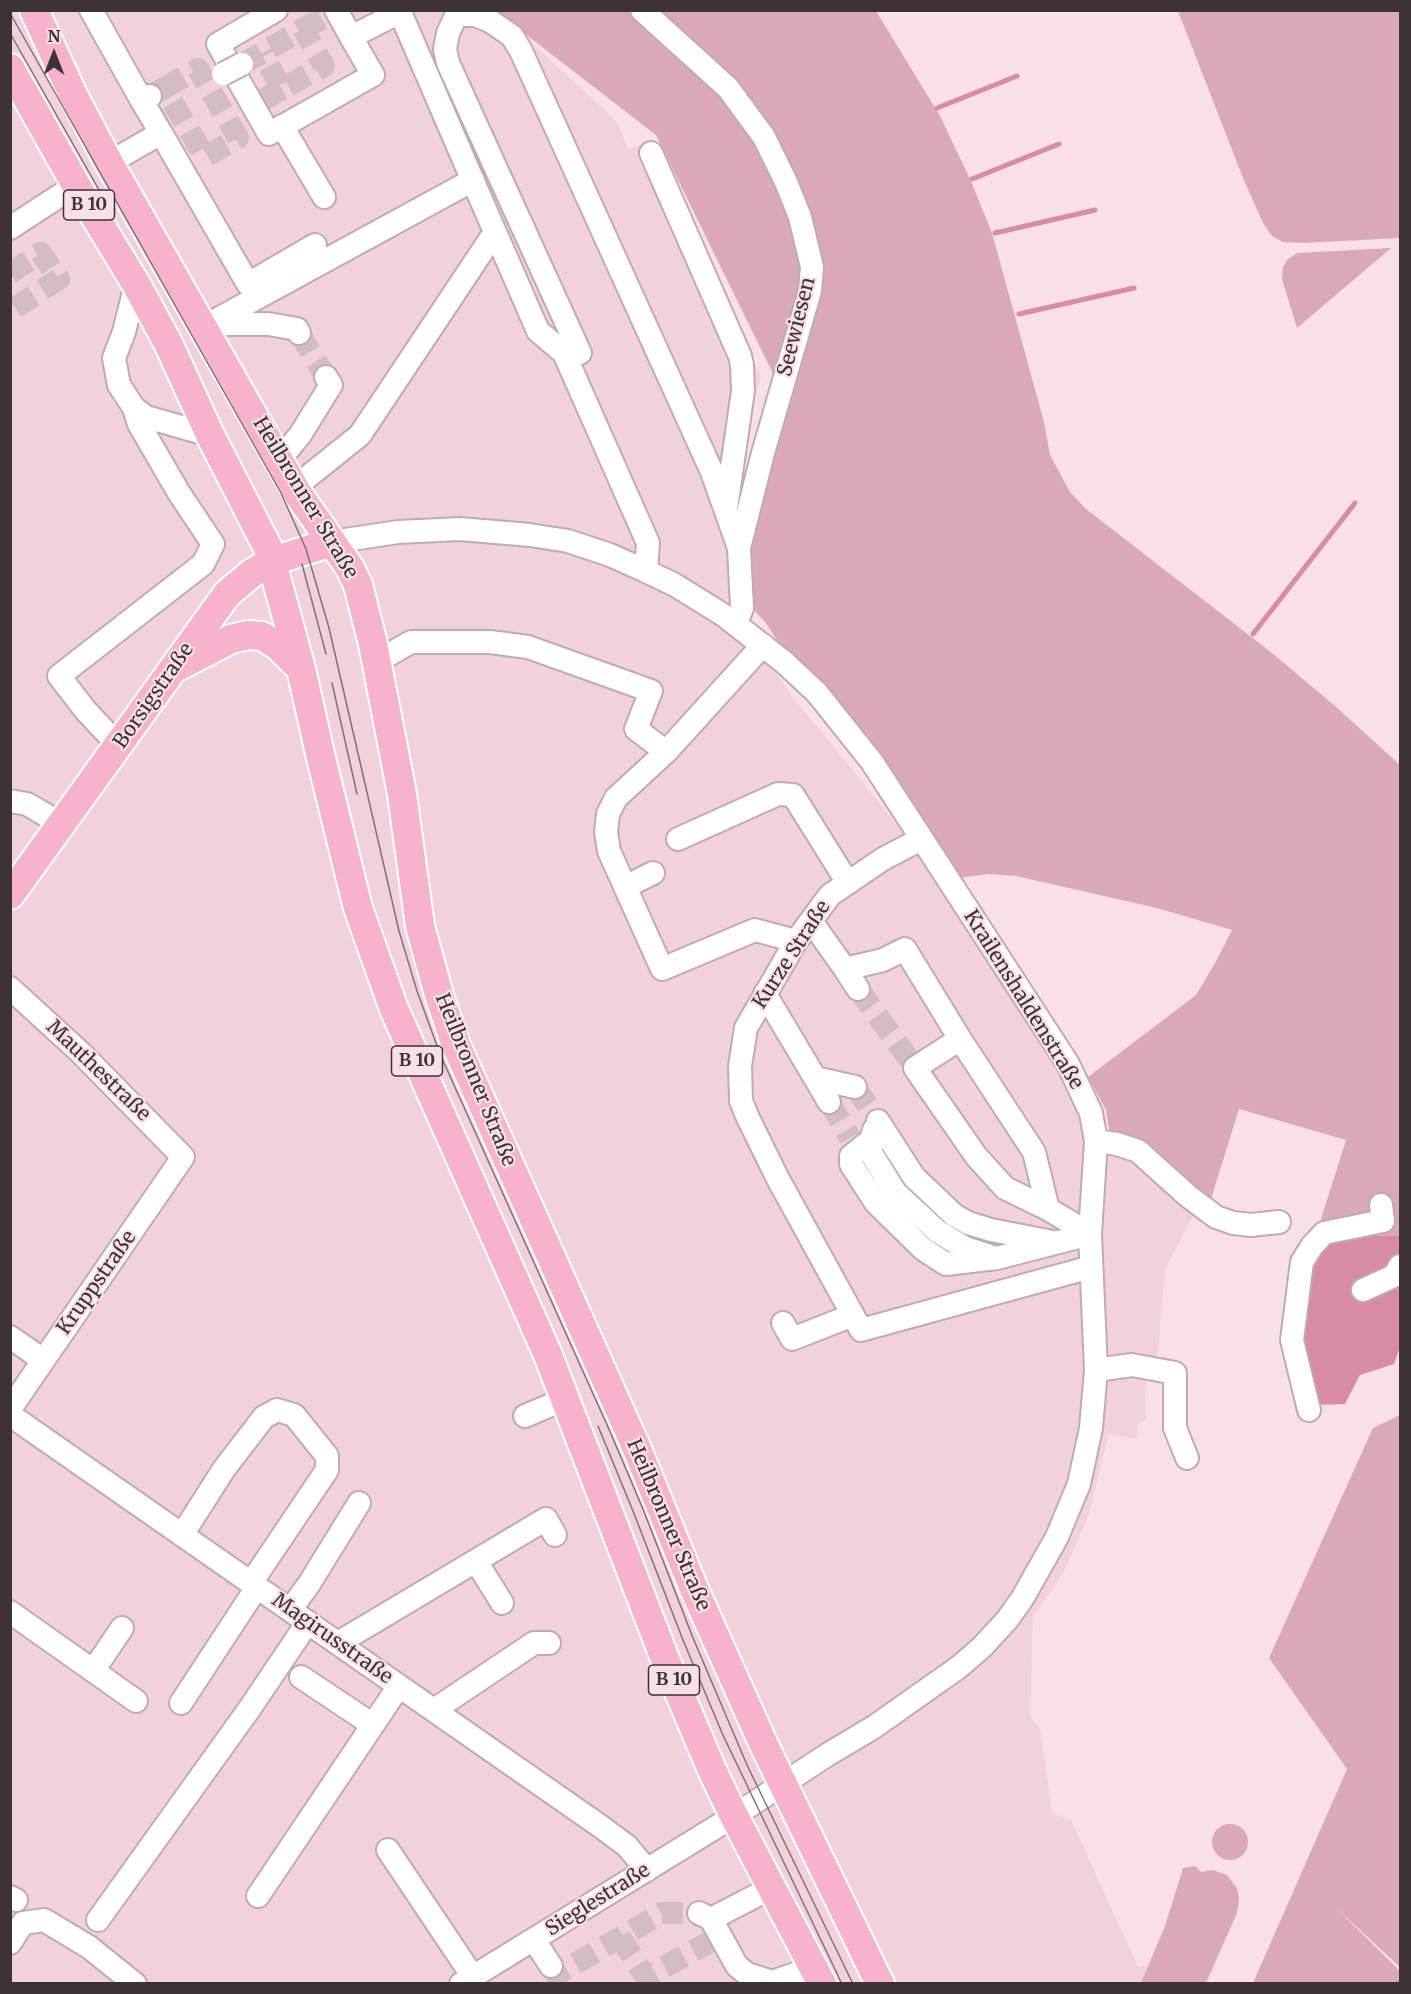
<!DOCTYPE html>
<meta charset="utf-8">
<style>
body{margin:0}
#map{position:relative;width:1411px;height:1994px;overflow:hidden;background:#f8e0e6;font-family:Merriweather,serif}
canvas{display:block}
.frame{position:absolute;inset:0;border:12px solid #3c3335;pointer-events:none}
.north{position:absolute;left:24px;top:24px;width:60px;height:60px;-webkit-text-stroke:4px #f8e0e6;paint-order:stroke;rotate:0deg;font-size:16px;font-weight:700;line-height:24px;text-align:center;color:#3c3335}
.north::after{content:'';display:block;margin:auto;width:21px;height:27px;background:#3c3335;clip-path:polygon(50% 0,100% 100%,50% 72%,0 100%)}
</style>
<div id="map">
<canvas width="1411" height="1994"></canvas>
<div class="frame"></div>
<div class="north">N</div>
</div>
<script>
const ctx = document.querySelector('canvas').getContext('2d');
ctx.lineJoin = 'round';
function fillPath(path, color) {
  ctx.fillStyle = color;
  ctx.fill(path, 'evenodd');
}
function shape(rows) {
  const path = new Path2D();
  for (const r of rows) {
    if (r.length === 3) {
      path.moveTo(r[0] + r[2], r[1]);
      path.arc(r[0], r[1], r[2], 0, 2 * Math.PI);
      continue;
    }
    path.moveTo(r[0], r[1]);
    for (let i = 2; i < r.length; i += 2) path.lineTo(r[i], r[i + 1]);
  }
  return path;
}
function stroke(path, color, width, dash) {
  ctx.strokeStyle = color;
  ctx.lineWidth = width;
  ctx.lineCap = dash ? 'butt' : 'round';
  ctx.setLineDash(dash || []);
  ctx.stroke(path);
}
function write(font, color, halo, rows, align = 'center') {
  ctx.font = font + ' Merriweather,serif';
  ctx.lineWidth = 4.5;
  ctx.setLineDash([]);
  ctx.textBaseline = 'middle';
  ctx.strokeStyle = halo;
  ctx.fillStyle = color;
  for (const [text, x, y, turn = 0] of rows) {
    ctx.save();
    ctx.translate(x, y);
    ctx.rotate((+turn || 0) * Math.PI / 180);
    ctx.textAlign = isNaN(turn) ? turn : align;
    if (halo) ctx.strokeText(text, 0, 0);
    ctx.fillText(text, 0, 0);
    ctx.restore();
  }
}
const built = shape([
 [11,11,481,11,542,52,616,121,629,150,651,140,761,378,745,425,735,522,738,585,726,601,791,695,939,876,1085,1117,1196,1210,1165,1269,1158,1354,1150,1363,1145,1388,1146,1420,1138,1423,1137,1439,1109,1434,1089,1514,1064,1571,1033,1617,1030,1716,1040,1729,1052,1813,1071,1820,1138,1967,1149,1965,1141,1984,11,1984]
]);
const green = shape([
 [491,11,876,11,940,116,970,179,992,233,1044,422,1050,455,1070,492,1086,509,1272,653,1335,706,1400,765,1400,1236,1327,1235,1320,1222,1346,1140,1239,1109,1205,1218,1112,1147,1106,1110,1088,1077,1196,995,1214,965,1232,930,1157,908,1016,876,989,874,958,878,788,658,766,623,753,609,750,548,781,390,656,135,524,33],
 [1178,11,1400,11,1400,238,1303,243,1283,242,1272,236,1263,223,1243,178],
 [1391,248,1297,328,1282,279,1283,267,1288,259,1298,253],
 [1400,1415,1400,1967,1335,1907,1400,1971,1400,1983,1253,1983,1347,1769,1269,1658,1373,1428],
 [1230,1842,18],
 [1195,1866,1201,1872,1213,1870,1227,1875,1237,1888,1239,1899,1237,1913,1206,1983,1141,1983,1165,1926,1183,1868]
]);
const water = shape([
 [1327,1235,1400,1236,1400,1347,1394,1364,1360,1375,1345,1404,1313,1405,1297,1340,1308,1263]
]);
const stream = shape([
 [937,108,1017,76],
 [972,179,1059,144],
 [995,233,1095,210],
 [1019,314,1134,288],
 [1253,634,1355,503]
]);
const minorTunnel = shape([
 [303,29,322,19],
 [242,64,262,53,303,29,324,66,282,89,262,53],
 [150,96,164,88,205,157,238,138,198,69,164,88],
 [263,100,282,89],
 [10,273,41,253,59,279,10,311],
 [299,333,326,377],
 [858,989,911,1062],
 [855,1087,878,1121],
 [829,1102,850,1138],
 [620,1937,643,1973,651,1974,710,1942],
 [551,1966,556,1975,662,1913,699,1913]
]);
const minor = shape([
 [91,10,142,101],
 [276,10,218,44,269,134,373,75,351,37],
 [642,10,728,88,764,137,786,182,800,217,812,267,810,291,763,453,739,548,742,608,736,624],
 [282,126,324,197],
 [161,133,248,284,315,245],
 [651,153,740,356,742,365,743,391,726,508],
 [109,163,161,133,142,101,150,96],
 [10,228,76,185],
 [495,232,538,331,564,353,648,543,646,571],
 [136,284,124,332,114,358,119,385,134,408,146,417,210,435],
 [209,324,473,180],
 [211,324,268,324,297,329,299,333],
 [580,353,448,63,445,49,448,33,455,18,460,15,475,15,490,21,512,36,521,51,712,472,739,548],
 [280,459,300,435,331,385,326,377],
 [295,487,360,435,495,232,400,12,351,37,336,10],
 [332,542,398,532,460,529,530,535,568,541,610,555,646,571,675,585,725,616,785,663,817,693,872,762,1068,1064,1091,1113,1096,1141,1090,1234,1096,1370,1091,1428,1079,1484,1057,1537,1022,1599,1007,1620,982,1647,959,1667,874,1727,827,1755,734,1816,461,1984],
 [763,645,666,752,616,798,608,814,606,832,609,851,662,969,755,930,796,941],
 [376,662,411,642,490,642,528,647,651,691,636,729,666,752],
 [119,746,86,711,59,676,203,564,213,544,179,493,139,424,134,408],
 [10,801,27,804,61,824],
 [678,839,778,794,793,795,848,883],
 [921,839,883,859,830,895,796,941,746,1028,740,1066,741,1101,748,1118,778,1179,861,1330,1091,1267],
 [625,887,653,873],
 [811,921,845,969,883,960,905,949,960,1039,915,1068,976,1156,1005,1188,1048,1209,1090,1234],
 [845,969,858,989],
 [10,988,81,1053,183,1157,10,1409],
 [765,994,815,1078,855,1087],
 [960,1039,1034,1152,1048,1209],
 [815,1078,829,1102],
 [878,1121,914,1177,954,1215,968,1223,991,1230,1053,1242],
 [874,1130,871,1140,871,1153,895,1192,937,1231,965,1248,990,1256],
 [871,1140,851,1156,851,1164,876,1203,923,1249,946,1264,997,1258,1090,1234],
 [1096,1141,1117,1144,1138,1151,1188,1196,1216,1217,1233,1223,1251,1225,1279,1222],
 [1363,1290,1394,1276,1400,1266],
 [783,1323,792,1339,853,1315],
 [10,1337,43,1360],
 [1096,1370,1132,1365,1175,1373,1175,1428,1187,1458],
 [1309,1410,1292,1340,1302,1262,1312,1246,1324,1233,1383,1221,1381,1205],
 [10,1415,600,1826,627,1846,647,1870],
 [525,1416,565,1399],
 [182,1535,224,1469,264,1417,277,1410,294,1415,327,1456,327,1470,251,1583],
 [476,1561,502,1603],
 [290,1610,309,1584,359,1503],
 [10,1612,136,1701],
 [338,1643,546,1519,555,1535],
 [93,1671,122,1628],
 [301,1677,373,1725],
 [181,1703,257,1587],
 [434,1710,534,1643,549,1643],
 [388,1850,473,1977],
 [258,1896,399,1686],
 [10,1897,16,1900],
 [699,1913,711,1919,737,1966,747,1974,772,1982,813,1968],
 [711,1919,771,1888],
 [98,1920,250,1708,308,1622],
 [534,1940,551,1966],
 [10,1943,23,1923,44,1920,89,1947,135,1984]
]);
const major = shape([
 [34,10,73,95,109,163,298,494,350,568,358,585,373,644,402,794,420,926,439,995,456,1045,637,1449,694,1589,763,1743,880,1984],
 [10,68,76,185,136,284,168,343,210,435,268,548,301,669,321,758,358,908,394,1009,548,1355,665,1659,712,1770,734,1816,822,1984],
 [179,666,231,639,248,635,262,636,278,646,301,669],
 [10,895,227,594,252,573,273,561,332,542]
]);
const tram = shape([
 [10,13,281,493,306,549,329,628,399,931,417,991,440,1054,608,1427,643,1509,693,1638,747,1765,853,1984],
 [10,33,99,190],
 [302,564,326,654],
 [332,683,357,794],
 [598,1426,633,1511,683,1640,722,1733,842,1984]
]);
const minorBridge = shape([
 [223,74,242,64]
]);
const shields = [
 [89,205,51],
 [417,1061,51],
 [674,1680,51]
];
const shieldNames = [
 ["B 10",89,205],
 ["B 10",417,1061],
 ["B 10",674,1680]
];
const streetNames = [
 ["Seewiesen",797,327,-76],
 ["Heilbronner Straße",305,498,59],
 ["Borsigstraße",154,696,-55],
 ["Kurze Straße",792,955,-57],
 ["Krailenshaldenstraße",1023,1000,58],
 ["Mauthestraße",98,1071,44],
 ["Heilbronner Straße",475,1080,68],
 ["Kruppstraße",97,1283,-55],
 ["Heilbronner Straße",668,1525,67],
 ["Magirusstraße",332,1639,35],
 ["Sieglestraße",598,1900,-32]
];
fillPath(built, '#f1d1da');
fillPath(green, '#d9a9b7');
fillPath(water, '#d78ca4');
stroke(stream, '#d78ca4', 5);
stroke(minorTunnel, '#d2bdc3', 22, [22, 11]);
stroke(minor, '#c1aab0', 26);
stroke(major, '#fff', 32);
stroke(minor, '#fff', 22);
stroke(major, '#f7b3cb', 28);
stroke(tram, '#817276', 1.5);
stroke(minorBridge, '#c1aab0', 26, []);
stroke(minorBridge, '#fff', 22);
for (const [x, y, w] of shields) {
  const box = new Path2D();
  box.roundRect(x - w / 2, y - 15, w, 30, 4.5);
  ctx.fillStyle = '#f8e0e6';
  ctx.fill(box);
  stroke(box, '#3c3335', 1.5);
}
write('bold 18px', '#3c3335', null, shieldNames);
write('20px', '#3c3335', '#f8e0e6', streetNames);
</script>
